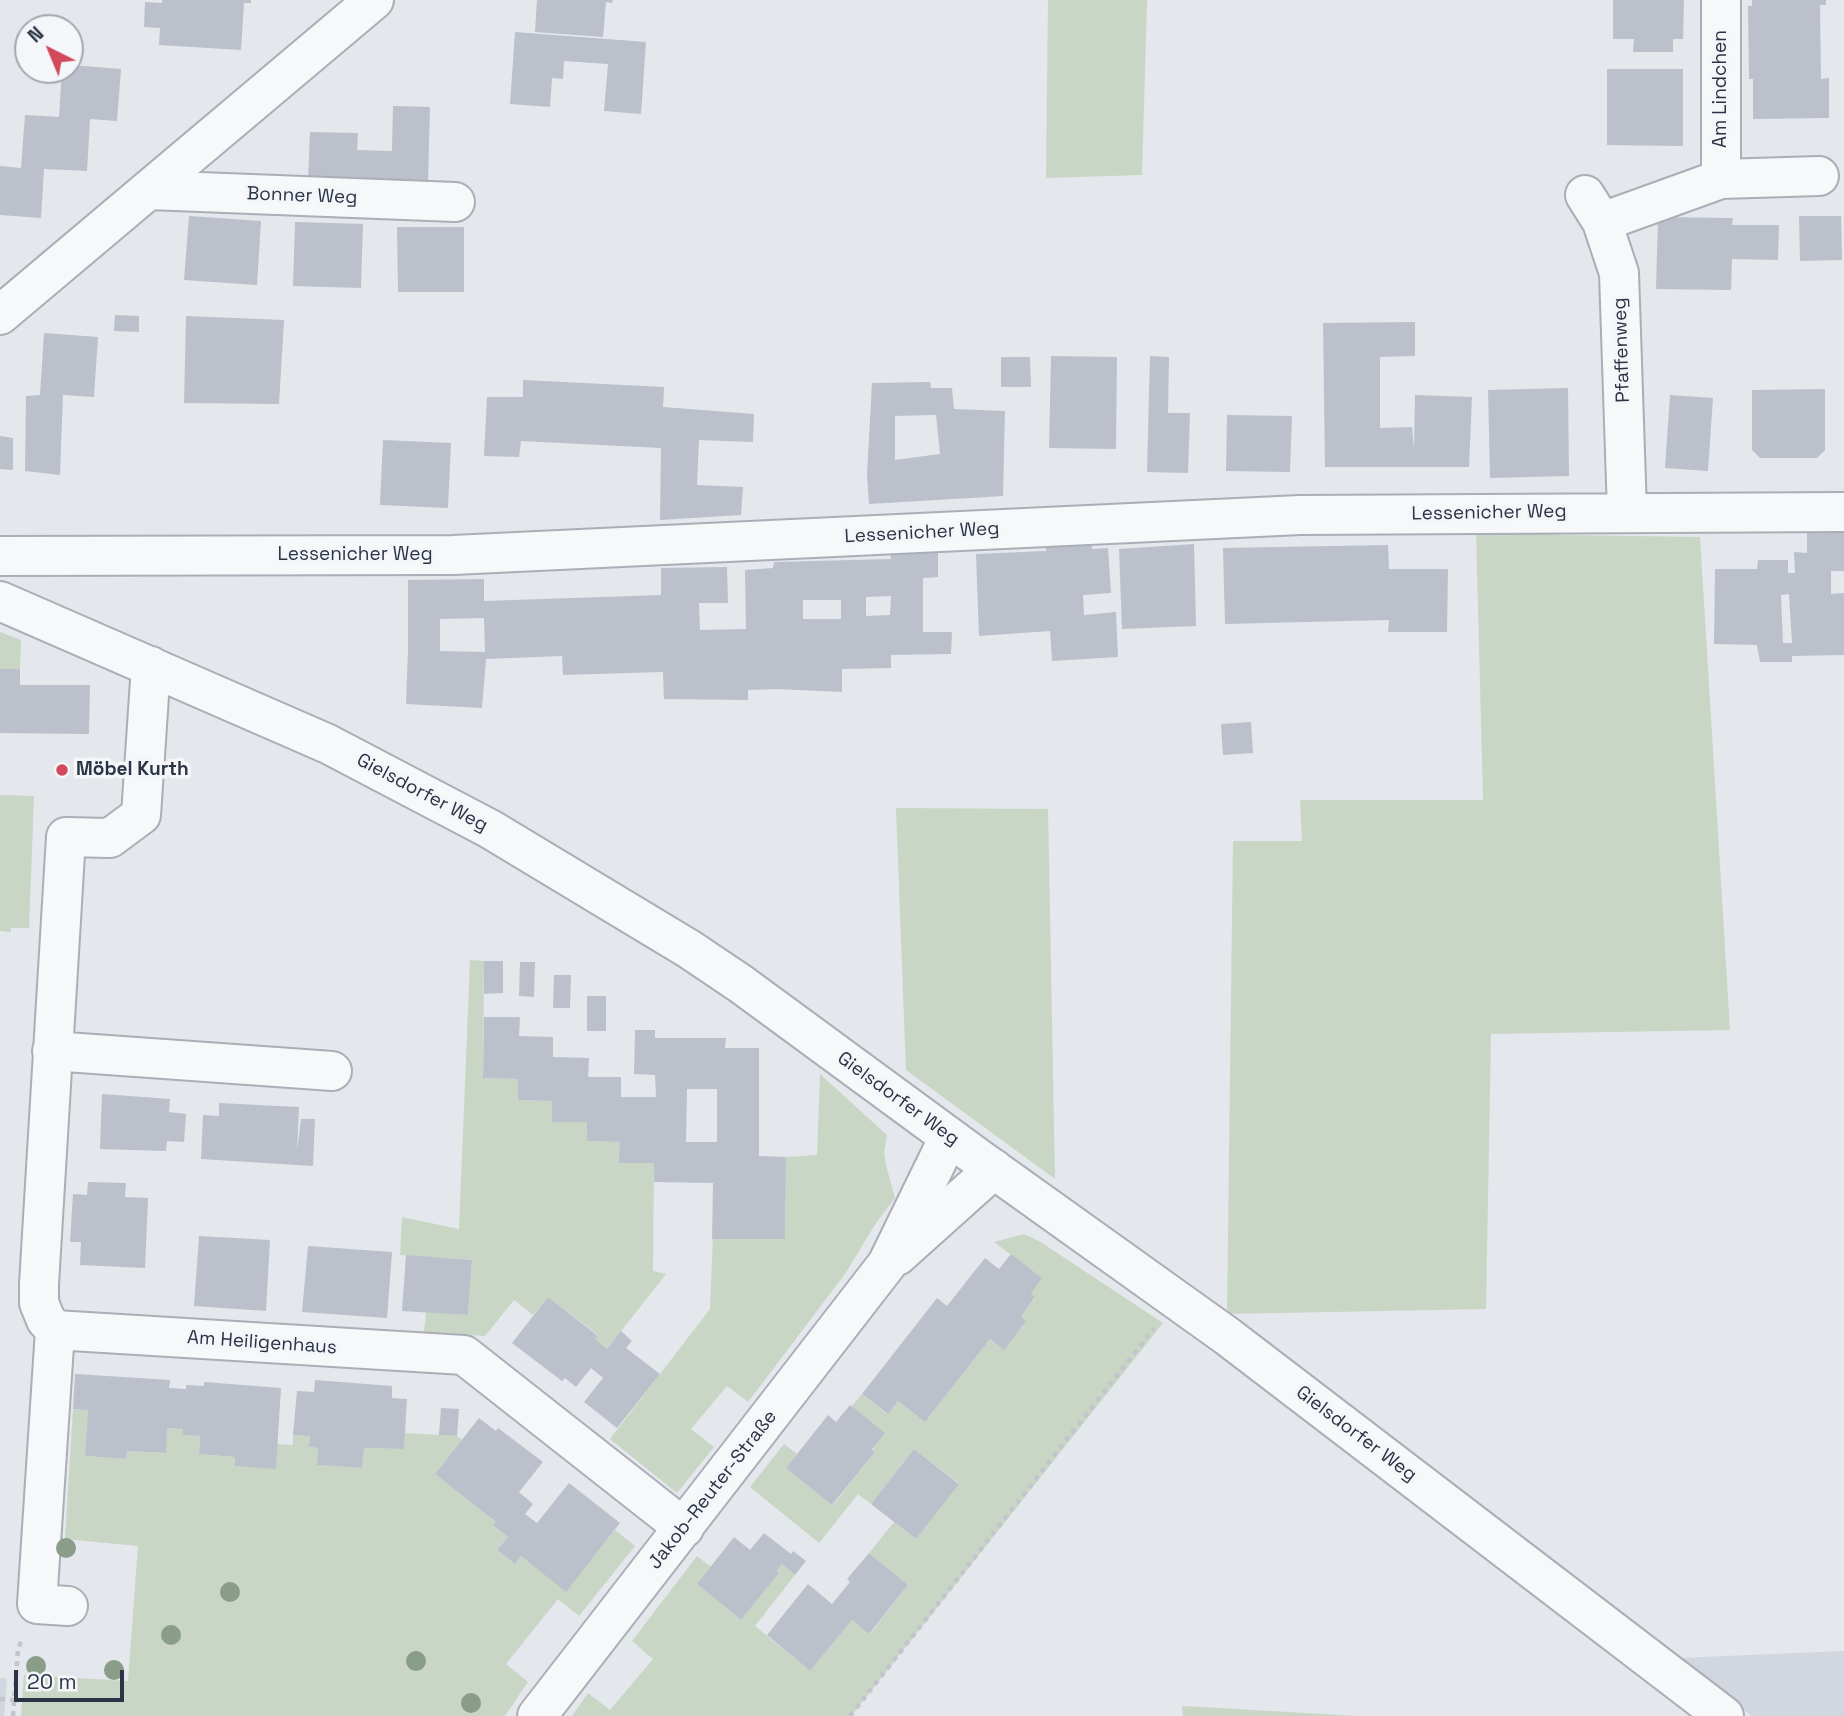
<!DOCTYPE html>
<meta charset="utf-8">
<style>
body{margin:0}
#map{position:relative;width:1844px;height:1716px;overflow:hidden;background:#e4e7ec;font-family:"Space Grotesk",sans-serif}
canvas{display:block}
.north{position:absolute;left:14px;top:14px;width:70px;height:70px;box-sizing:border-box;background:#f4f6f9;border:2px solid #a4a8b1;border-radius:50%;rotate:317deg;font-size:19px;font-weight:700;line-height:28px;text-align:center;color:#2b3445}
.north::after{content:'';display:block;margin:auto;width:24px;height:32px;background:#d1495b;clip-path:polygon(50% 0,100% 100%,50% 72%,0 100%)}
.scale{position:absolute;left:14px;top:1670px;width:110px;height:32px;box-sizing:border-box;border:4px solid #2b3445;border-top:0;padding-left:9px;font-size:21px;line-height:24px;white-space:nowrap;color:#2b3445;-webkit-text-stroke:5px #f4f6f9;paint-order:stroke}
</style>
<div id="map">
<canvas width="1844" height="1716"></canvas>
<div class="north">N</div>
<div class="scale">20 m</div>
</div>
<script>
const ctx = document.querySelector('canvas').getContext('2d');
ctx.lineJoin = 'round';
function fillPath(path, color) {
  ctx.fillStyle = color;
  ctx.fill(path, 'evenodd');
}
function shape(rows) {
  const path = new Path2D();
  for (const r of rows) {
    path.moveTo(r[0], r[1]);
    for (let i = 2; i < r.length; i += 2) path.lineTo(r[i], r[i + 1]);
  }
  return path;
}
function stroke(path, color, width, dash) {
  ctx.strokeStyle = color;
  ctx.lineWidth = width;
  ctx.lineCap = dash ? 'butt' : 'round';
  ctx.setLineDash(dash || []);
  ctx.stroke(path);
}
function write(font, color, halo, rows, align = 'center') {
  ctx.font = font + ' "Space Grotesk",sans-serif';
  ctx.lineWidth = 7;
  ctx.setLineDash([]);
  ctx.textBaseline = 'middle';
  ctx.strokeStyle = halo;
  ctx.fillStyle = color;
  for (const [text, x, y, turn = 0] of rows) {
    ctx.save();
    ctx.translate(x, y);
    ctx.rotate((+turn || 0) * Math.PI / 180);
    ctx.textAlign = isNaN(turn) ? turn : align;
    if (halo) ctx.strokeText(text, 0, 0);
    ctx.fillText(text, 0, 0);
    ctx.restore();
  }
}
const built = shape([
 [1844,1651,1844,1716,1752,1716,1679,1658],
 [0,1678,7,1678,4,1716,0,1716]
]);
const green = shape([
 [1048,0,1147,0,1142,175,1046,178],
 [1476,529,1561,535,1700,537,1730,1030,1491,1034,1486,1309,1227,1314,1233,841,1302,841,1300,800,1483,800],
 [0,632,21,640,20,669,0,669],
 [0,795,34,796,29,928,11,928,11,932,0,931],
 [896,808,1048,809,1055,1179,906,1070],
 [470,960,484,961,483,1078,518,1079,518,1100,552,1101,552,1122,587,1122,587,1141,620,1142,620,1163,654,1163,653,1271,666,1274,607,1349,595,1339,598,1335,548,1297,533,1315,514,1300,485,1336,424,1332,426,1312,468,1315,472,1260,400,1255,402,1217,459,1229],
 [820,1074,887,1135,884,1153,886,1165,895,1198,876,1223,845,1274,748,1402,727,1386,691,1429,714,1447,677,1493,610,1439,710,1309,713,1238,785,1239,786,1157,817,1155],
 [1024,1234,1039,1241,1163,1323,851,1716,572,1716,588,1693,610,1710,653,1659,632,1641,697,1556,711,1567,697,1584,741,1620,779,1573,777,1571,782,1564,795,1575,755,1626,810,1671,852,1620,870,1634,908,1585,869,1553,894,1522,916,1539,959,1483,914,1449,871,1504,858,1494,819,1543,750,1487,784,1444,797,1454,786,1468,833,1505,875,1452,852,1406,862,1394,887,1414,898,1401,925,1422,990,1339,1003,1349,1026,1321,1021,1317,1035,1298,1031,1294,1042,1278,994,1242],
 [73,1409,88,1410,85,1456,126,1459,127,1451,165,1453,167,1428,183,1429,183,1435,200,1436,199,1454,235,1457,235,1466,275,1468,277,1444,293,1445,293,1435,310,1436,309,1447,318,1448,317,1465,362,1468,364,1448,404,1449,405,1433,457,1436,462,1440,435,1474,496,1522,494,1525,508,1537,497,1550,515,1564,521,1556,566,1591,615,1530,635,1546,579,1616,558,1599,506,1664,528,1682,505,1716,21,1716,24,1675,128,1681,138,1546,65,1539],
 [1182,1706,1183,1706,1358,1716,1183,1716]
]);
const building = shape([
 [162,0,251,0,251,3,244,3,241,50,159,45,160,28,144,27,145,2,162,3],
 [537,0,613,0,612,3,606,2,603,37,535,32],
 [1613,0,1684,0,1683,39,1673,39,1673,52,1633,52,1634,39,1613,39],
 [1752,0,1826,0,1826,5,1820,5,1821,79,1829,78,1829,118,1753,119,1753,79,1749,79,1748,6,1752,6],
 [515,32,646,42,641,114,604,111,608,64,564,61,563,79,552,78,550,107,510,104],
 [70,65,121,69,117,121,90,119,87,171,44,169,41,218,0,215,0,166,21,168,25,115,59,117,62,70,70,70],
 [1607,69,1683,69,1683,146,1607,145],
 [393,106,430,107,428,183,308,180,310,132,358,133,357,150,392,151],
 [189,216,261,221,257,285,184,280],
 [1799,216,1841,216,1842,260,1800,261],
 [1658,217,1733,218,1732,225,1779,225,1778,260,1732,259,1731,290,1656,289],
 [295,222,363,224,361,288,293,286],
 [397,227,464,227,464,292,398,292],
 [115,315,139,316,139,332,114,331],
 [186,316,284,320,279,404,184,403],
 [1415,322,1415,356,1380,357,1380,428,1412,427,1414,450,1415,395,1472,397,1469,467,1325,467,1323,323],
 [44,333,98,337,94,397,63,395,60,475,25,471,26,396,40,395],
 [1051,356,1117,357,1116,449,1049,448],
 [1150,356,1169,357,1168,413,1190,413,1188,473,1147,472],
 [1001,357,1030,357,1031,387,1001,387],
 [523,380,664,387,663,407,754,414,753,442,699,440,697,485,743,487,741,515,660,520,661,448,521,441,519,457,484,456,487,397,523,397],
 [930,382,931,388,952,388,954,409,1005,411,1003,496,869,504,867,475,872,383],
 [931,415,936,415,940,454,895,460,895,416],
 [1568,388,1569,476,1490,478,1488,390],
 [1825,389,1825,450,1817,458,1760,458,1752,450,1752,390],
 [1670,395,1713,398,1708,471,1665,468],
 [1227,415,1292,416,1290,472,1226,471],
 [0,436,13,438,13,470,0,469],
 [383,440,451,443,448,508,380,505],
 [1844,532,1844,571,1831,571,1831,594,1844,593,1844,655,1792,656,1792,662,1760,662,1757,645,1714,644,1715,569,1757,569,1758,560,1788,560,1788,573,1795,573,1794,552,1807,553,1807,533],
 [1789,594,1792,643,1783,643,1781,595],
 [1092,541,1092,549,1108,548,1111,593,1083,595,1084,615,1116,612,1118,657,1052,661,1050,631,979,636,976,554,1046,551,1046,543],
 [1194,544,1196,626,1122,629,1119,549],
 [1388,545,1389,569,1448,569,1447,632,1388,632,1389,620,1225,624,1223,548],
 [938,550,938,577,923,578,923,632,952,632,951,654,891,655,891,668,842,669,842,692,776,689,748,690,748,700,664,699,663,672,563,675,562,656,486,659,482,708,406,704,408,651,408,580,484,579,484,601,661,595,661,568,727,567,728,603,699,603,700,630,746,629,745,570,773,568,774,562,891,559,890,551],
 [891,596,890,615,866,616,866,597],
 [803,600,841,600,841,619,803,619],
 [484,618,485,652,440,651,440,619],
 [0,669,20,669,20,685,90,685,89,734,0,733],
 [1251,722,1253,753,1223,755,1221,724],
 [484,961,503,961,503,993,484,994],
 [520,962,535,962,534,997,519,996],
 [554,975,571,975,570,1008,553,1008],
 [587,996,606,996,606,1031,587,1031],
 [484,1017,520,1017,519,1036,553,1037,553,1057,589,1058,588,1077,621,1077,621,1097,656,1097,655,1075,634,1074,635,1030,655,1030,655,1038,726,1038,725,1048,759,1048,759,1156,786,1157,785,1239,712,1239,713,1183,654,1182,654,1163,619,1163,620,1142,587,1141,587,1122,552,1122,552,1101,518,1100,518,1079,483,1078],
 [687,1089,717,1089,717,1142,686,1142],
 [102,1094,170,1099,169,1112,186,1114,184,1142,167,1141,166,1151,100,1149],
 [219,1103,299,1107,297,1151,301,1119,315,1119,313,1166,201,1159,203,1115,219,1116],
 [88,1182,126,1183,125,1197,148,1198,145,1268,80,1265,81,1242,70,1242,73,1194,87,1195],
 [199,1236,270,1240,266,1311,194,1306],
 [308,1246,392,1252,387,1318,302,1312],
 [1011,1254,1042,1278,1031,1294,1035,1297,1021,1317,1026,1321,1004,1350,990,1339,925,1422,898,1401,888,1414,862,1394,937,1298,947,1306,985,1258,999,1269],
 [406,1255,472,1260,468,1315,402,1311],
 [548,1297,598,1336,595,1339,607,1349,621,1331,632,1341,626,1348,660,1374,617,1428,584,1402,603,1378,591,1368,576,1387,565,1378,562,1381,512,1343],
 [75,1374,170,1380,169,1388,186,1389,186,1385,204,1386,204,1382,281,1388,276,1469,235,1466,235,1457,199,1454,200,1436,183,1435,183,1429,167,1428,166,1453,127,1451,126,1459,85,1456,88,1410,73,1409],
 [315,1380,392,1386,392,1398,407,1399,404,1449,364,1448,362,1468,317,1465,318,1448,309,1447,310,1436,293,1435,297,1391,314,1392],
 [850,1405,885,1433,872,1449,875,1452,832,1505,786,1468,828,1415,836,1422],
 [441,1408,459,1409,457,1436,439,1435],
 [479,1418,496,1431,498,1428,543,1462,519,1492,533,1504,525,1514,537,1523,569,1483,620,1523,566,1592,521,1556,515,1564,497,1550,508,1537,493,1525,496,1522,435,1474],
 [914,1449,959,1484,916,1539,871,1504],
 [764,1533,791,1554,793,1551,806,1561,795,1575,782,1564,777,1571,779,1573,741,1620,697,1584,734,1537,750,1550],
 [869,1553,908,1585,869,1634,852,1620,810,1671,767,1635,808,1584,832,1604,850,1582,847,1579]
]);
const path = shape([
 [0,1699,14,1700],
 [13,1716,18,1649,23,1637],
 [850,1716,1154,1328]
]);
const minor = shape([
 [1721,179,1819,176],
 [149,190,455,202],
 [1585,195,1602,222,1619,273,1627,512],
 [1602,222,1721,179,1721,0],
 [0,315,374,0],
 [0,556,453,555,1300,515,1844,512],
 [0,601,328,744,490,829,689,949,741,984,978,1158,1227,1336,1724,1716],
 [52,1051,332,1071],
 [897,1256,994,1169],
 [55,1330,46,1320,39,1303,39,1284,66,837,110,838,141,815,151,666],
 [68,1606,37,1604,55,1330,464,1355,684,1528],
 [537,1716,887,1264,949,1137]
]);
const trees = [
 [66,1548],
 [230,1592],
 [171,1635],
 [416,1661],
 [36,1666],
 [114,1670],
 [471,1703]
];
const markers = [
 [62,770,7,"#d1495b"]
];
const streetNames = [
 ["Am Lindchen",1721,89,-90],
 ["Bonner Weg",302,196,2],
 ["Pfaffenweg",1622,350,-92],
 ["Lessenicher Weg",1489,513,-1],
 ["Lessenicher Weg",922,533,-3],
 ["Lessenicher Weg",355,555],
 ["Gielsdorfer Weg",422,793,28],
 ["Gielsdorfer Weg",898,1099,36],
 ["Am Heiligenhaus",262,1343,4],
 ["Gielsdorfer Weg",1356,1434,37],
 ["Jakob-Reuter-Straße",713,1490,-52]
];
const poiNames = [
 ["Möbel Kurth",76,770]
];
fillPath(built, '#d2d6de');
fillPath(green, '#c9d6c5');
fillPath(building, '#bbc0ca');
stroke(minor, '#a9aeb7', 42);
stroke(path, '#c2c5cb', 4.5, [5, 5]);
stroke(minor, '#f7f8fa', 38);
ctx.fillStyle = '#899d89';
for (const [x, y] of trees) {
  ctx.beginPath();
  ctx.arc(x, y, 10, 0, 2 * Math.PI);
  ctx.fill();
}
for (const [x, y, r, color] of markers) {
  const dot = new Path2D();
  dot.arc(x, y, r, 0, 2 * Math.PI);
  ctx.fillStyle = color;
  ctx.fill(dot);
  stroke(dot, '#f4f6f9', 2.5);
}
write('19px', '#2b3445', '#f4f6f9', streetNames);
write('bold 19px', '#2b3445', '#f4f6f9', poiNames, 'left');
</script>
